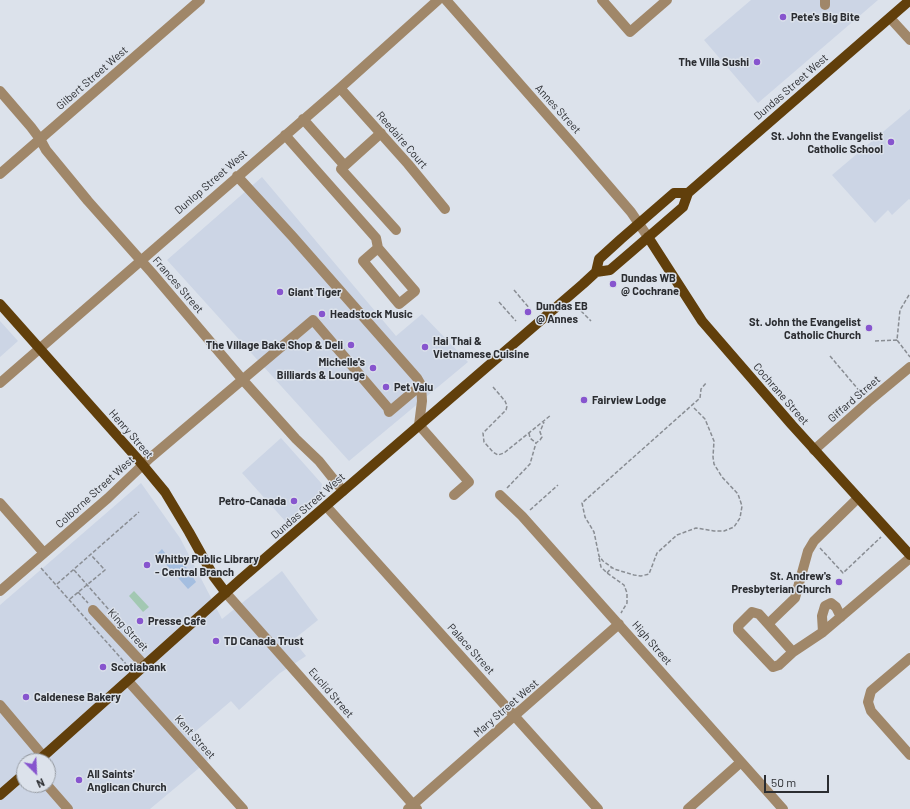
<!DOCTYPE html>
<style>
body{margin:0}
#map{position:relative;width:910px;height:809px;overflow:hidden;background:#dce2eb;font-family:Barlow,sans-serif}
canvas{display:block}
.north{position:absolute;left:16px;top:753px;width:40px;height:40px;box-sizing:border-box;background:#dce2eb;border:1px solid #959aa1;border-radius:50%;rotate:156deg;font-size:11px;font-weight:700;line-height:16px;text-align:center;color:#2b2d31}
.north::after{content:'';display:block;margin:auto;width:14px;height:18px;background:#8755ce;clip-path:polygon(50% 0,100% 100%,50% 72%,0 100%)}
.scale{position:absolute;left:764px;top:775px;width:65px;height:18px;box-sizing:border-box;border:2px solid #2b2d31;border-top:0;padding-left:5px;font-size:12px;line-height:14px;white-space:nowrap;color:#2b2d31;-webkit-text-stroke:3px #dce2eb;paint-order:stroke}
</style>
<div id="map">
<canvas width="910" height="809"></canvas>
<div class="north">N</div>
<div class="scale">50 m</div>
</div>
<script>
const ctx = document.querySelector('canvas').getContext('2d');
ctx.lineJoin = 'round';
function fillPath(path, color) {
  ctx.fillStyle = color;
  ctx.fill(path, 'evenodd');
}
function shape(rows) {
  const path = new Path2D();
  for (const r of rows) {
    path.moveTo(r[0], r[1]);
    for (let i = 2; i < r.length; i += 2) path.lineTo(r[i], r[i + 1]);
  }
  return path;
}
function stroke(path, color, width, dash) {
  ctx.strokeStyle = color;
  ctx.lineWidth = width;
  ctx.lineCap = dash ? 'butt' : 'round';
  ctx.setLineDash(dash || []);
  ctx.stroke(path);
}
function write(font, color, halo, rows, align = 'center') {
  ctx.font = font + ' Barlow,sans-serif';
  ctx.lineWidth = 3;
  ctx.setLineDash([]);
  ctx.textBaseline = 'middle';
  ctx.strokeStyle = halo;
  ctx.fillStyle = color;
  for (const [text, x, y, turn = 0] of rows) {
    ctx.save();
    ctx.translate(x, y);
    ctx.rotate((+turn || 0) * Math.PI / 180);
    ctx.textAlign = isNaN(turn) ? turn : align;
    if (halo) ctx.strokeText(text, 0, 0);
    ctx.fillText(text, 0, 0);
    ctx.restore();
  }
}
const built = shape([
 [751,0,878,0,758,103,704,40],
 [910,109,910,200,909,199,892,215,888,210,875,223,832,175],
 [262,177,396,336,422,314,468,362,349,461,167,260],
 [0,321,18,341,0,357],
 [281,438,322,484,321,491,286,522,242,473],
 [141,483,180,538,222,619,282,571,318,620,293,640,306,656,280,673,239,710,231,701,190,736,211,758,150,809,0,809,0,605],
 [24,761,48,761,48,785,24,785]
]);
const green = shape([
 [134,591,149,607,143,612,129,596]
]);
const water = shape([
 [162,549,171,561,178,555,196,582,188,589,157,554]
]);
const path = shape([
 [514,290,530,309],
 [909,295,900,310,897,340,910,357],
 [499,302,516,321],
 [581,311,591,321],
 [875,341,897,340],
 [830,356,862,394],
 [493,387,505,401,507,406,506,410,483,433,484,442,493,452,498,455,504,453,551,415],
 [694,408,705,419,714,441,713,457,714,464,722,477,738,494,742,506,740,518,734,527,724,531,714,531,696,528,677,535,657,553,649,574,641,576,634,575,614,569,603,561,599,556,594,532,585,517,582,503,700,398,701,389,707,382],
 [529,433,530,438,536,443],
 [507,488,530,464,536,443,540,440,542,437,540,432,544,422],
 [530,510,558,485],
 [820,548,843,573,881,537],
 [599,558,601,567,607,573,624,585,627,593,627,603,621,613],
 [41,568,126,664],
 [74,570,131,635,147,645],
 [607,573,612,567],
 [57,584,139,512],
 [78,592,88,603],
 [70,599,105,570,91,555]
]);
const minor = shape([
 [446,0,576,148,631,212,648,237],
 [602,0,630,32,667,0],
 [825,5,825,0],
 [890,18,910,40],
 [340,88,408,164,445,209],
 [0,91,31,127,40,139,46,150,88,201,152,273,242,379,296,439,319,461,343,491],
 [303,119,344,165],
 [381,133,341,169,396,230],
 [285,135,376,238,378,248,363,261,399,304,415,291,378,248],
 [0,174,200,0],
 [237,176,293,237,417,378,421,385,422,401,419,425,469,482,454,495],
 [0,383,340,88,438,0],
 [814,450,868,402,910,367],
 [500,495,522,516,783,809],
 [0,503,44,553],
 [326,506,598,809],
 [0,591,108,498,150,458,313,320,388,408,389,412,421,385],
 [226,593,417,809],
 [93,610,145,666],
 [768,624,759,614,752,612,738,626,738,630,773,667,779,665,793,652,823,632,910,558],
 [823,632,822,616,825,606,831,603,836,607,841,617],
 [793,652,768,624,795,598,808,551,814,541,858,498],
 [910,658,871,691,868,702,871,711,910,755],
 [128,681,243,809],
 [0,705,43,756],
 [47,785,68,809],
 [408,809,619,624],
 [688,809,741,762]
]);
const major = shape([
 [648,237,702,321,792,425,910,555],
 [596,272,599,259,621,239,674,193,688,193],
 [0,304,136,457,165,492,189,532,214,577,226,593],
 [38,761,241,579,583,284,596,272,610,270,631,252,683,207,688,193,910,0],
 [0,795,24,774]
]);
const markers = [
 [783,17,4,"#8755ce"],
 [757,62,4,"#8755ce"],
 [891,142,4,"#8755ce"],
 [613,284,4,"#8755ce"],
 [280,292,4,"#8755ce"],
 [528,312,4,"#8755ce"],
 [322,314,4,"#8755ce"],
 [869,328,4,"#8755ce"],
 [351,345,4,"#8755ce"],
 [425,347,4,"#8755ce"],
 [373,368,4,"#8755ce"],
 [386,387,4,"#8755ce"],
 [584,400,4,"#8755ce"],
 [294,501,4,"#8755ce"],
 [147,565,4,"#8755ce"],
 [839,582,4,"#8755ce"],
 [140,621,4,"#8755ce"],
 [216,641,4,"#8755ce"],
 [103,667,4,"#8755ce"],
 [26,697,4,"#8755ce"],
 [79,780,4,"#8755ce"]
];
const poiNames = [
 ["Pete's Big Bite",791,17],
 ["The Villa Sushi",749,62,"right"],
 ["St. John the Evangelist",883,136,"right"],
 ["Catholic School",883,149,"right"],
 ["Dundas WB",621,278],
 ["@ Cochrane",621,291],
 ["Giant Tiger",288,292],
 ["Dundas EB",536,306],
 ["@ Annes",536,319],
 ["Headstock Music",330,314],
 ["St. John the Evangelist",861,322,"right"],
 ["Catholic Church",861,335,"right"],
 ["Hai Thai &",433,341],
 ["Vietnamese Cuisine",433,354],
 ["The Village Bake Shop & Deli",343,345,"right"],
 ["Michelle's",365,362,"right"],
 ["Billiards & Lounge",365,375,"right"],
 ["Pet Valu",394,387],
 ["Fairview Lodge",592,400],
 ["Petro-Canada",286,501,"right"],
 ["Whitby Public Library",155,559],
 ["- Central Branch",155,572],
 ["St. Andrew's",831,576,"right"],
 ["Presbyterian Church",831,589,"right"],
 ["Presse Cafe",148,621],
 ["TD Canada Trust",224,641],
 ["Scotiabank",111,667],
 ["Caldenese Bakery",34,697],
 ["All Saints'",87,774],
 ["Anglican Church",87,787]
];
const streetNames = [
 ["Gilbert Street West",92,78,-41],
 ["Dundas Street West",791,87,-41],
 ["Annes Street",558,109,48],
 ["Reedaire Court",402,140,49],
 ["Dunlop Street West",211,182,-41],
 ["Frances Street",178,285,49],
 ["Cochrane Street",781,394,49],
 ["Giffard Street",854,399,-41],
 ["Henry Street",131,434,49],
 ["Colborne Street West",95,492,-42],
 ["Dundas Street West",308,506,-41],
 ["King Street",128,630,47],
 ["High Street",652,643,49],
 ["Palace Street",471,649,48],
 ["Euclid Street",331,693,49],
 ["Mary Street West",506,708,-41],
 ["Kent Street",195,737,48]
];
fillPath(built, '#ccd5e5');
fillPath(green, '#a2c8b2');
fillPath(water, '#a4bee0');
stroke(path, '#898d93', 1.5, [4, 2]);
stroke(minor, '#a08769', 10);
stroke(major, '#613f0b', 10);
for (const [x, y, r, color] of markers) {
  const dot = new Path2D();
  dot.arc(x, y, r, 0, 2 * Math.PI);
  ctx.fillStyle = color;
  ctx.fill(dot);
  stroke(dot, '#dce2eb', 1.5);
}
write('bold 11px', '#2b2d31', '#dce2eb', poiNames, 'left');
write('11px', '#2b2d31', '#dce2eb', streetNames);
</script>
